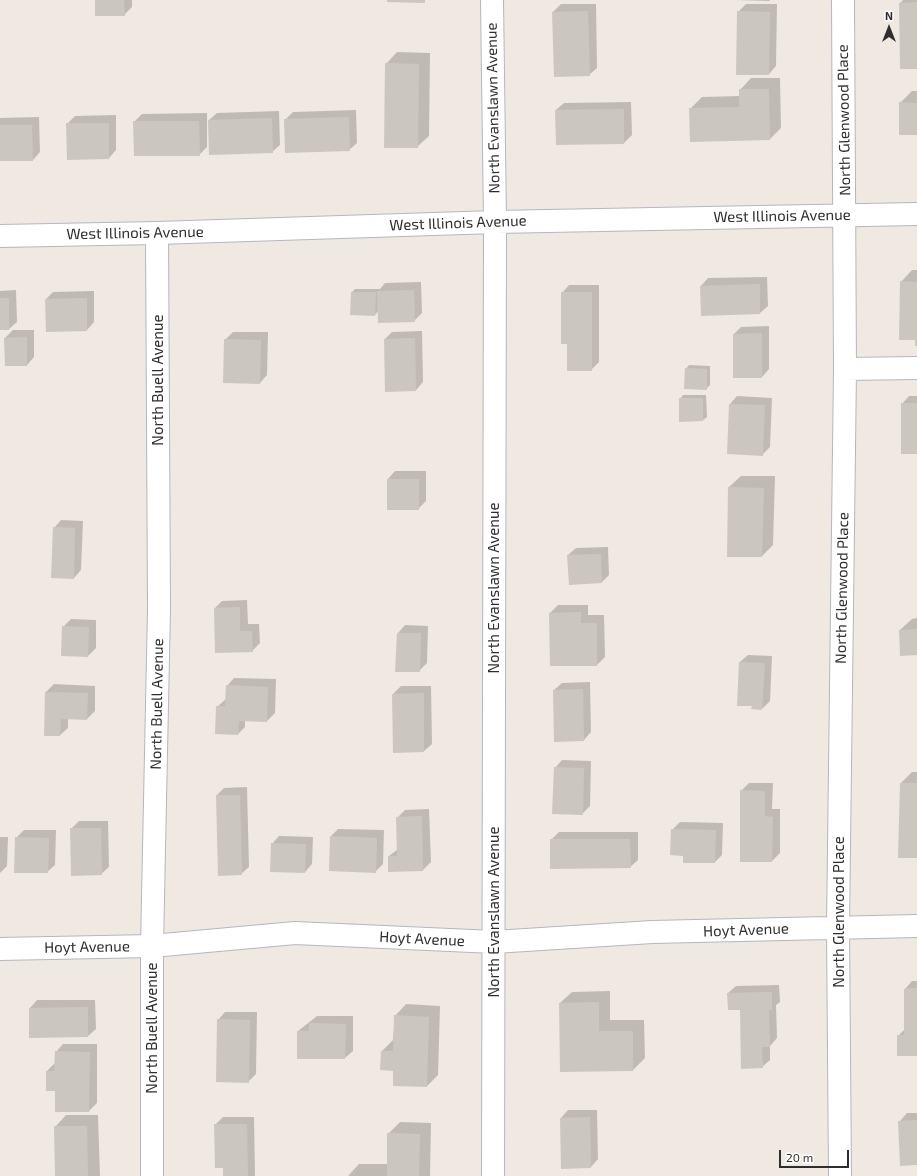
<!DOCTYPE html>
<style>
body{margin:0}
#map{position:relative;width:917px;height:1176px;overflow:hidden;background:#efe9e1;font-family:"Exo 2",sans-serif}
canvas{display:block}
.north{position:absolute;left:869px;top:8px;width:40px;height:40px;-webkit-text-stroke:3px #fff;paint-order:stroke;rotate:0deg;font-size:11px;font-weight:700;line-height:16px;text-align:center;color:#2e2e2e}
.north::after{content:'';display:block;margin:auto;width:14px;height:18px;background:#2e2e2e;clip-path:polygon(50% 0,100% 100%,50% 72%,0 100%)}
.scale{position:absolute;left:779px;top:1150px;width:70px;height:18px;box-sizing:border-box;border:2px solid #2e2e2e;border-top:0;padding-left:5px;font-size:12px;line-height:14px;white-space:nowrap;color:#2e2e2e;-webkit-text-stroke:3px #fff;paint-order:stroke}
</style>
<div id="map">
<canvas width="917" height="1176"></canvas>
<div class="north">N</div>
<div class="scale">20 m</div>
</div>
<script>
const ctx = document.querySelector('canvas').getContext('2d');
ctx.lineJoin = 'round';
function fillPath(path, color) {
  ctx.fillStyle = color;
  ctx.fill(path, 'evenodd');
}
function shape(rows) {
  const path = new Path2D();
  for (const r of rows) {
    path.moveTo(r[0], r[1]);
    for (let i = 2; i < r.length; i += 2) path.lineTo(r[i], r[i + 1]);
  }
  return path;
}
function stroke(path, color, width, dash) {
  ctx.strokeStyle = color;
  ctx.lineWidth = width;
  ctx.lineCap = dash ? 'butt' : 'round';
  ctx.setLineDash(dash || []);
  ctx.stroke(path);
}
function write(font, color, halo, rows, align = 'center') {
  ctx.font = font + ' "Exo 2",sans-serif';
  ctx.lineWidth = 3.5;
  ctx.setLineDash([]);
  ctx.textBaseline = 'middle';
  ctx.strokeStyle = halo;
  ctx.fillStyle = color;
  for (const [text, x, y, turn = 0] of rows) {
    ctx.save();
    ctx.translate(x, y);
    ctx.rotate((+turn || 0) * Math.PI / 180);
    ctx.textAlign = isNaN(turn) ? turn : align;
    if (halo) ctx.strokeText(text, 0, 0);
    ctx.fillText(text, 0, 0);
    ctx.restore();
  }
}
const shadow = shape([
 [96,0,132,0,132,7,124,15],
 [736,0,770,0,769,1],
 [903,0,917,0,917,68,900,3],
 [561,4,596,4,597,68,589,75,553,12],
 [746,4,777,4,776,66,769,74,738,12],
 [397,52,430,53,429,136,417,147,386,64],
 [751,78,780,78,781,128,770,139,690,109,702,97,740,96,740,90],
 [912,91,917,91,917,134,900,103],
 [631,102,632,135,624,143,557,144,556,110,564,103],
 [356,110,357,143,349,150,285,120,293,112],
 [279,111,280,145,272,152,209,120,217,113],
 [207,113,207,147,199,155,134,122,142,114],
 [116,115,116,150,109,158,67,124,75,116],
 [39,117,40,152,33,160,0,160,0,118],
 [912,270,917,270,917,345,901,282],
 [767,277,768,306,760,313,702,315,701,286,708,278],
 [421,282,422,313,414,321,378,311,375,315,352,292,355,289,380,289,385,283],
 [569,285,599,285,599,362,591,370,562,293],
 [16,290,17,322,9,329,0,329,0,291],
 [94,291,94,322,87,330,46,299,53,292],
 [769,326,769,369,762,377,734,334,741,327],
 [13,330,34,330,34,357,27,365,5,338],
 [422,331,423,382,416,390,385,339,392,332],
 [233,332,268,332,267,375,260,383,225,340],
 [689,365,710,366,710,385,706,389,686,369],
 [683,395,706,395,707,417,703,420,680,420,680,399],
 [737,396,772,398,770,447,762,455,730,404],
 [909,396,917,396,917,453,902,404],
 [395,471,426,471,426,501,418,509,388,479],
 [741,476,775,476,773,545,762,556,729,487],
 [61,520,83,521,81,570,74,578,54,528],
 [608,547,609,575,602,582,568,555,576,548],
 [247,600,248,624,259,624,260,643,252,651,215,608,222,601],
 [558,605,588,605,588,615,604,615,605,657,597,665,551,665,550,613],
 [917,618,917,654,900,630,912,619],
 [71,619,96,620,96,648,88,656,63,627],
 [405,625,428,626,427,663,419,671,398,633],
 [748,655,772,656,770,701,762,709,753,706,740,662],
 [234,678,276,679,275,713,267,721,245,720,245,727,238,734,217,707,226,699,227,686],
 [590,682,591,732,584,740,554,690,562,683],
 [54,684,95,686,95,711,87,719,68,718,68,728,60,735,46,692],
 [401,686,431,686,432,744,424,751,394,752,393,694],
 [562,760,591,761,590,806,582,814,555,768],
 [912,772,917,772,917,857,901,783],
 [749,783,773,783,772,809,780,809,780,853,772,861,741,791],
 [247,787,249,867,241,874,217,795,224,788],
 [429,809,431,862,423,870,389,856,398,849,397,818,405,810],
 [79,821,108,821,109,867,101,874,71,829],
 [680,822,723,823,722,855,715,862,672,830],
 [338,829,384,830,383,864,375,872,331,836],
 [24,830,56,830,55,865,47,872,16,838],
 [559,832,638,832,638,860,630,867,551,840],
 [279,836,313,837,312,864,305,872,272,844],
 [0,837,8,837,7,866,0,873],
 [912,981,917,981,917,1055,898,1036,905,1029,905,989],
 [779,985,780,1002,776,1005,777,1038,770,1046,770,1060,762,1067,740,1009,728,993,736,986],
 [610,991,610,1020,644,1020,645,1058,633,1070,561,1071,560,1003,572,992],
 [37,1000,95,1000,96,1029,88,1036,30,1008],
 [406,1004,440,1006,438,1075,427,1086,394,1070,382,1051,393,1040,395,1016],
 [225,1012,257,1012,256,1074,248,1082,218,1020],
 [317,1016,353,1016,353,1051,345,1058,298,1058,298,1031],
 [63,1044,97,1044,97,1103,89,1111,56,1090,47,1071,55,1063,56,1052],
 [568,1110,597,1110,598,1159,591,1167,562,1168,561,1118],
 [907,1113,917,1113,917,1164,900,1121],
 [66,1115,98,1115,100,1176,56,1176,55,1127],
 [223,1117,254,1117,255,1176,224,1176,224,1167,215,1125],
 [400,1122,431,1123,430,1176,348,1176,359,1164,388,1164,388,1134]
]);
const building = shape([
 [95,0,124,0,125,16,95,16],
 [387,0,425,0,425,3,387,2],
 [917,2,917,69,900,69,899,3],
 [588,11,590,76,554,77,552,12],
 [737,11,770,12,769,75,736,75],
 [385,63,419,64,418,148,384,148],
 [739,89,769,89,770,140,690,142,689,108,739,107],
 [899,102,917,103,917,135,899,135],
 [624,109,624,144,556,145,555,110],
 [349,117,350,151,285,153,284,119],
 [272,118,273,153,209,155,208,120],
 [133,121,199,121,200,156,134,156],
 [66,123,109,123,109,159,67,160],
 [0,125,32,125,33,161,0,161],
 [900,281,917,282,917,346,915,346,915,340,899,340],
 [760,284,760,314,701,316,700,286],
 [414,290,415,322,378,323,377,291],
 [351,292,376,292,375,316,350,315],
 [561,292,592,292,592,371,567,371,567,344,561,344],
 [0,298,9,298,9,330,0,330],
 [87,298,87,331,46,332,45,299],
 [762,333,762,378,733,378,733,334],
 [27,337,27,366,5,366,4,338],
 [415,338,416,391,385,392,384,339],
 [224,339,261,340,260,384,223,383],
 [685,368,707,369,707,390,684,389],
 [679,398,703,398,703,421,679,422],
 [901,403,917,403,917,454,901,454],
 [729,404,765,405,763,456,727,454],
 [387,479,419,479,419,510,387,510],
 [728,487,764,488,762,557,727,557],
 [53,527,75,528,74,579,51,578],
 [601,554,602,583,569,585,567,555],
 [240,607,240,631,252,631,253,652,215,653,214,608],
 [581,612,581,623,597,623,597,666,550,666,549,613],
 [62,626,89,627,88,657,61,656],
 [917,629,917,655,900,656,899,630],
 [397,633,421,633,420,672,395,672],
 [739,662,765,663,762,710,751,709,752,706,737,706],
 [226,685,268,687,267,722,239,721,238,735,215,734,216,706,225,706],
 [583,689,584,741,554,742,553,690],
 [45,692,88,693,87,720,61,719,60,736,44,736],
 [424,693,424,752,393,753,392,694],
 [554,767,584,768,583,815,552,814],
 [900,783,917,783,917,858,898,858],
 [740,790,765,791,765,816,773,817,772,862,740,862],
 [216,795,240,795,242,875,218,876],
 [422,816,423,871,388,872,388,856,397,856,396,817],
 [70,828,101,828,102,875,71,876],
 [671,829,716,830,715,863,683,863,683,856,670,855],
 [330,836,377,838,376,873,329,871],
 [15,837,49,838,48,873,14,873],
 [550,839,630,839,631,868,550,869],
 [271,843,306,844,305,873,270,872],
 [917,988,917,1056,897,1056,897,1035,904,1035,904,989],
 [772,992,772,1010,769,1010,770,1047,762,1047,763,1068,741,1069,740,1010,728,1010,727,993],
 [599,1002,599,1031,633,1031,633,1071,560,1072,559,1003],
 [88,1007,88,1037,29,1038,29,1008],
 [394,1015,429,1017,427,1087,393,1086,393,1071,380,1070,381,1051,393,1051],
 [217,1019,250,1020,249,1083,216,1082],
 [309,1023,346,1024,345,1059,297,1059,297,1031,309,1031],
 [55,1051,90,1052,89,1112,55,1112,55,1091,46,1091,46,1071,54,1071],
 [590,1117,591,1168,561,1169,560,1118],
 [917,1120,917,1165,900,1166,898,1121],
 [214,1124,247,1124,248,1176,223,1176,223,1168,215,1168],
 [54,1126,87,1126,88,1176,55,1176],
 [387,1133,420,1134,419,1176,387,1176]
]);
const minor = shape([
 [492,0,495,222,493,1176],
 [0,236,157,233,495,222,917,214],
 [845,369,917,368],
 [0,949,152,946,295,933,494,942,652,932,917,926],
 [152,1176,152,946,159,608,157,233],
 [840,1176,838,927,845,369,843,0]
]);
const streetNames = [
 ["North Evanslawn Avenue",493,108,-91],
 ["North Glenwood Place",844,120,-91],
 ["West Illinois Avenue",782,216,-1],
 ["West Illinois Avenue",458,223,-2],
 ["West Illinois Avenue",135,233,-1],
 ["North Buell Avenue",158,380,-90],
 ["North Evanslawn Avenue",494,588,-90],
 ["North Glenwood Place",842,588,-89],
 ["North Buell Avenue",157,704,-89],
 ["North Evanslawn Avenue",494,912,-90],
 ["North Glenwood Place",839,912,-90],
 ["Hoyt Avenue",746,930,-2],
 ["Hoyt Avenue",422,939,3],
 ["Hoyt Avenue",87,947,-1],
 ["North Buell Avenue",152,1028,-90]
];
fillPath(shadow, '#0003');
fillPath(building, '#cbc7bf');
stroke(minor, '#b4b7c1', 24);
stroke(minor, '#fff', 22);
write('15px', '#2e2e2e', '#fff', streetNames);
</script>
